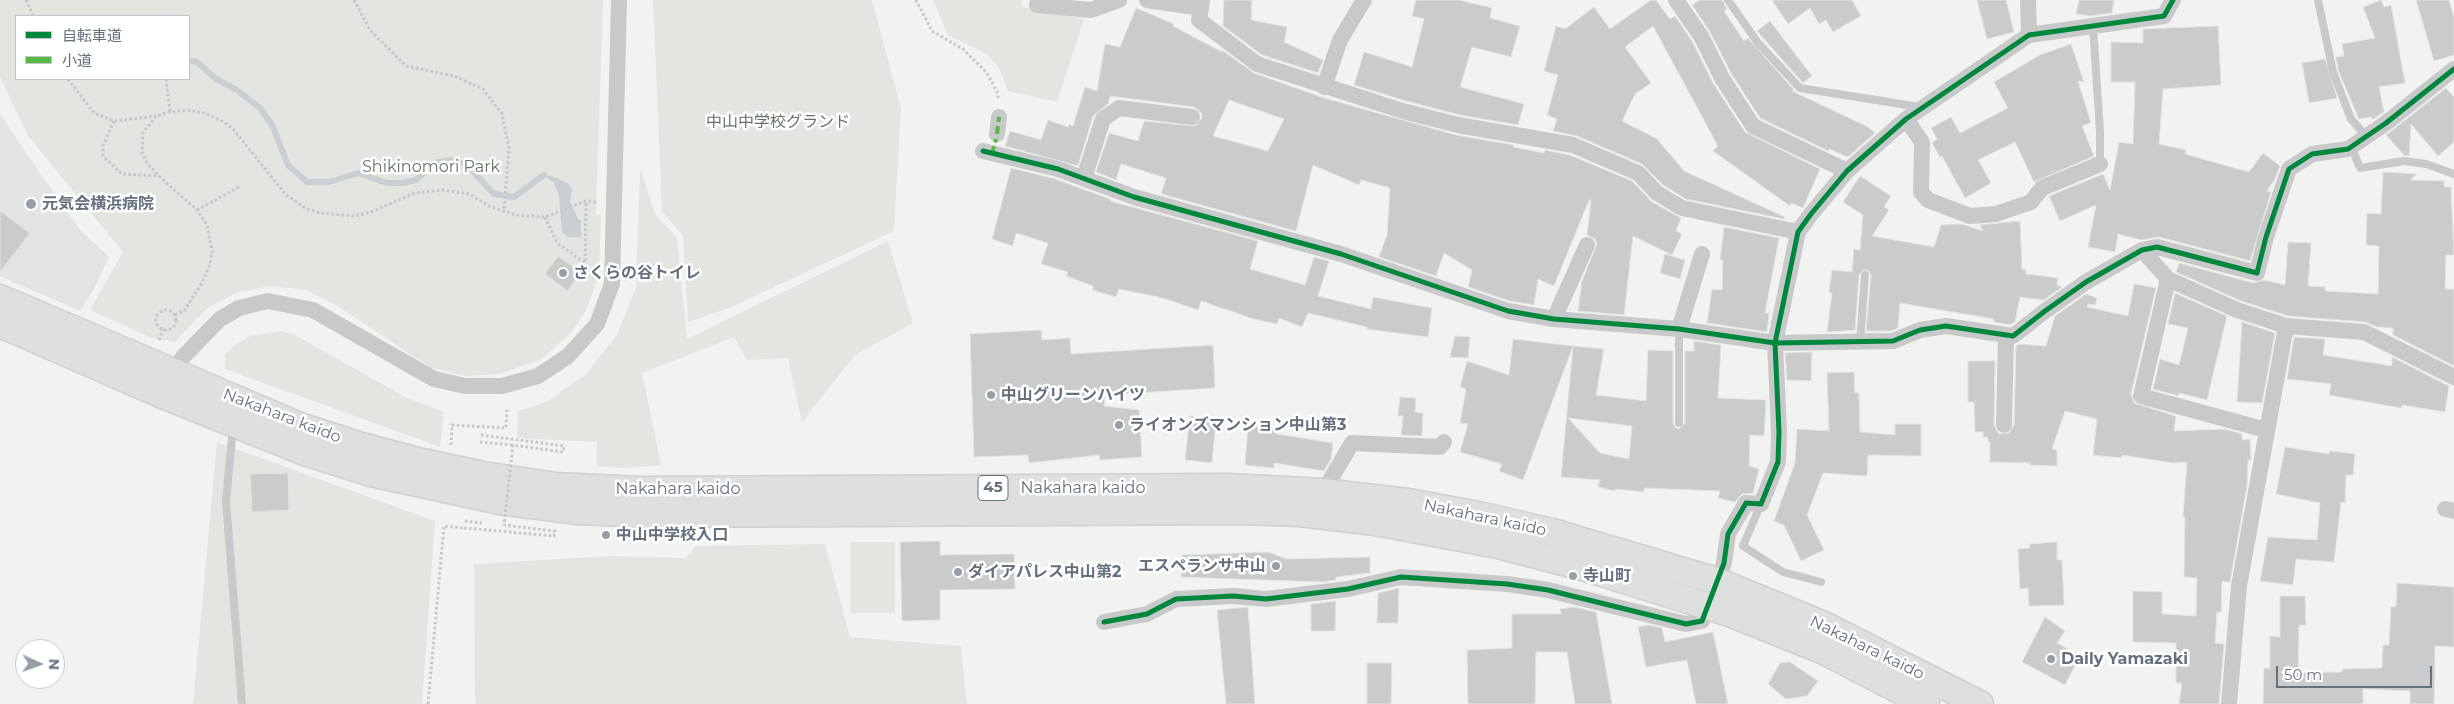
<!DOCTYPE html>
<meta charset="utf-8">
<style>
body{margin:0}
#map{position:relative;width:2454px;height:704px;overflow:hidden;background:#f2f3f1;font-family:Montserrat,"Noto Sans JP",sans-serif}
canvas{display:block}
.legend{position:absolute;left:15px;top:15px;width:175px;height:65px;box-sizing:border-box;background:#fff;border:1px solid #c1c6cc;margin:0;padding:6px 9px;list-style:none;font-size:15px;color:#65707f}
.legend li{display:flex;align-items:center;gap:10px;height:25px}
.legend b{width:25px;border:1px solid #c1c6cc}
.north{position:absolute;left:15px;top:639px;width:50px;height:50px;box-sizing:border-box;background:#fff;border:1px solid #c1c6cc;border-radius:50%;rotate:92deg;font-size:14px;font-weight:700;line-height:20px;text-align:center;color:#65707f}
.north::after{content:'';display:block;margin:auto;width:18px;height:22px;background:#969ea7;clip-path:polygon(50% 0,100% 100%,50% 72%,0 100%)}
.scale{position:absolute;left:2276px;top:666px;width:156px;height:22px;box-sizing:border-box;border:2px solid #65707f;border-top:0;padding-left:6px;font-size:15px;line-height:18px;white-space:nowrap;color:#65707f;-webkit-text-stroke:4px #fff;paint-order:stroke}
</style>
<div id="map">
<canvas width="2454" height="704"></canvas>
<ul class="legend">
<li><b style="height:6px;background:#00873e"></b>自転車道</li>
<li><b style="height:6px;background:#58b947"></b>小道</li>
</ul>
<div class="north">N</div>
<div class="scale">50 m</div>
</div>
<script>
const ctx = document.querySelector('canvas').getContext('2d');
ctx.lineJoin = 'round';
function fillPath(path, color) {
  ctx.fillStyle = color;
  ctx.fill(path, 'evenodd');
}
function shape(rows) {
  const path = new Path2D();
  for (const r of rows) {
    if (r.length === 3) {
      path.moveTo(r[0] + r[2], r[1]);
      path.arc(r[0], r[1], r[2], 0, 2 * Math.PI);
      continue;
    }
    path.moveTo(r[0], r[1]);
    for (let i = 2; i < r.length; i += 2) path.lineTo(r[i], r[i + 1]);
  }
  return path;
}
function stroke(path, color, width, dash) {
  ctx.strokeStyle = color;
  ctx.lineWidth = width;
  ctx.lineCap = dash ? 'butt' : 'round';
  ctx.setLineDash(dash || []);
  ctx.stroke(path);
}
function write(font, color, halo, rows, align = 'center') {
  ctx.font = font + ' Montserrat,"Noto Sans JP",sans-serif';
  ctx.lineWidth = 5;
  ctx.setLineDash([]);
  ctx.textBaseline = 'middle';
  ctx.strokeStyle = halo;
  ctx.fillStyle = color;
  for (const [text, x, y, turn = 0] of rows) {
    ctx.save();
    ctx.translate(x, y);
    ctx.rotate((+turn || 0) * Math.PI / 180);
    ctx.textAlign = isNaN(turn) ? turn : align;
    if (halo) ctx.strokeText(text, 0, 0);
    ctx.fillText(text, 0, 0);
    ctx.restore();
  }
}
const built = shape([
 [0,114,41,175,82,232,109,257,94,289,80,311,0,276]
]);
const green = shape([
 [0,0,603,0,596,215,601,215,599,275,586,310,571,333,540,360,499,374,466,376,431,368,336,305,305,290,270,286,236,293,206,309,175,342,152,338,90,310,123,252,28,136,0,77],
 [16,16,189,16,189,79,16,79],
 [653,0,872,0,901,108,894,231,729,308,688,322,683,235,662,212],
 [933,0,1022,0,1022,7,1084,19,1057,102,1008,91,999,68,987,54,948,35],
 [640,167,655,214,677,238,687,339,888,241,913,323,855,355,802,422,788,358,747,360,734,337,642,373,661,465,624,468,597,466,597,442,517,438,518,411,547,402,586,374,617,335,636,287],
 [281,331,295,335,405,397,444,412,440,447,225,369,225,354,235,345,250,336],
 [217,442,435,521,422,704,193,704],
 [850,542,895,542,895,613,850,613],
 [825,544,850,637,961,646,967,704,475,704,474,564,610,556,686,558,695,546]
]);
const water = shape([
 [544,175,555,177,570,185,572,190,570,201,578,219,581,221,581,237,568,237,562,232,559,196,554,183]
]);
const stream = shape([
 [192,61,197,62,216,79,237,90,261,109,273,127,288,165,307,182,329,182,358,173,387,183,403,183,416,180,434,163,449,160,466,164,494,194,514,197,544,175]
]);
const building = shape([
 [1224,0,1252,0,1251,20,1287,27,1284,42,1323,60,1318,73,1262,55,1223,26,1224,0],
 [1416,0,1459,0,1492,8,1490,18,1520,26,1511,57,1472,47,1460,87,1524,104,1518,125,1460,115,1406,101,1354,85,1364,52,1412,67,1424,19,1412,16,1416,0],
 [1651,0,1656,0,1670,19,1675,16,1692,41,1713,83,1745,132,1820,169,1803,208,1791,203,1790,206,1713,151,1718,146,1653,26,1625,47,1651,83,1635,94,1622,121,1657,139,1684,171,1785,217,1784,219,1686,199,1663,185,1642,164,1577,136,1553,131,1557,119,1547,115,1558,75,1544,71,1556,26,1565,29,1594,7,1610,29,1651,0],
 [1700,0,1722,0,1727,9,1724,11,1744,41,1748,38,1794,90,1792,91,1868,127,1875,133,1848,157,1829,149,1828,151,1760,118,1731,73,1709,30,1692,5,1700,0],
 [1772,0,1852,0,1861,16,1833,32,1826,20,1819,24,1810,8,1788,24,1772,0],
 [1977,0,2006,0,2014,32,1987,39,1977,0],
 [2079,0,2114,0,2112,13,2090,16,2076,14,2079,0],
 [2381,0,2384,7,2391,5,2405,83,2379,87,2384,112,2373,119,2371,117,2359,119,2338,70,2336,57,2344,56,2342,44,2375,38,2363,7,2381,0],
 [2416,0,2449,0,2454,17,2454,55,2434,61,2416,0],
 [1136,8,1174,24,1173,26,1222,52,1222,50,1254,73,1321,97,1456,135,1514,145,1513,147,1544,153,1545,150,1570,155,1632,181,1652,202,1681,218,1676,231,1682,234,1672,255,1633,236,1624,315,1578,311,1582,281,1597,244,1595,239,1587,235,1591,200,1589,200,1554,286,1538,279,1534,305,1510,301,1468,287,1472,270,1444,253,1436,276,1379,257,1387,235,1390,188,1361,180,1359,185,1313,165,1296,231,1161,194,1166,178,1121,164,1116,180,1096,172,1109,133,1138,141,1144,121,1195,126,1202,118,1201,113,1194,107,1110,96,1108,104,1093,116,1078,166,1005,146,1010,131,1041,140,1048,120,1068,127,1069,124,1073,126,1085,87,1097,91,1105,44,1120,47,1136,8],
 [1229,100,1284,119,1268,151,1213,136,1229,100],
 [1770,21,1812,76,1803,83,1757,31,1770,21],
 [2218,26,2221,85,2163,89,2159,144,2186,150,2185,154,2249,172,2263,153,2280,166,2275,179,2267,191,2271,192,2250,261,2159,237,2142,240,2118,234,2115,252,2088,247,2096,205,2060,221,2049,196,2103,174,2110,190,2119,142,2133,144,2135,82,2111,82,2111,42,2143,43,2143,29,2218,26],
 [2071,44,2084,82,2078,81,2091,123,2082,126,2094,156,2034,182,2015,142,1978,160,1991,183,1965,198,1942,156,1940,157,1932,143,1937,139,1931,128,1951,117,1960,133,2008,108,1994,82,2040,55,2071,44],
 [2325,59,2337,98,2309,103,2302,63,2325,59],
 [2446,88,2454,97,2454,142,2438,156,2411,124,2409,156,2404,155,2386,135,2446,88],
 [1011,168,1055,179,1110,199,1110,201,1258,241,1250,269,1305,285,1314,257,1329,261,1318,296,1371,309,1373,297,1432,308,1428,337,1367,329,1367,327,1308,313,1302,327,1279,318,1277,324,1254,319,1201,301,1198,310,1163,298,1119,289,1116,297,1092,290,1093,286,1066,276,1068,272,1041,264,1048,243,1016,233,1013,246,992,239,1011,168],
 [2383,172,2417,174,2410,180,2444,181,2444,187,2451,187,2454,255,2446,255,2445,289,2454,289,2454,366,2393,335,2393,328,2377,327,2365,322,2288,316,2241,301,2176,272,2179,263,2254,283,2264,280,2285,285,2288,242,2311,243,2308,286,2325,287,2325,291,2378,294,2379,246,2366,245,2367,213,2381,214,2383,172],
 [1860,176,1891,196,1884,207,1889,210,1872,236,1934,247,1941,225,1962,224,1983,231,1980,225,2020,221,2022,269,2026,270,2026,274,2058,278,2057,285,2062,287,2044,300,2020,297,2015,322,2010,325,1994,322,1994,319,1900,303,1898,328,1891,331,1866,331,1871,275,1869,271,1863,270,1859,275,1855,330,1827,332,1832,293,1829,292,1832,270,1852,272,1854,249,1860,250,1863,215,1843,202,1860,176],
 [0,211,30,233,0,272,0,211],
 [1724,227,1779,238,1765,313,1769,313,1767,332,1707,323,1712,289,1722,290,1723,260,1720,260,1724,227],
 [1665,254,1685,260,1680,279,1660,273,1665,254],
 [558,256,580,272,568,291,545,274,558,256],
 [2134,284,2156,288,2131,394,2134,403,2176,416,2174,431,2225,429,2242,434,2242,440,2250,439,2251,460,2248,460,2247,486,2230,582,2222,581,2221,612,2217,612,2215,643,2224,644,2219,704,2179,704,2182,683,2176,683,2176,643,2133,642,2133,591,2162,592,2162,614,2196,616,2197,578,2184,577,2185,517,2183,517,2187,462,2173,463,2122,455,2122,458,2093,455,2097,419,2065,411,2052,449,2057,450,2057,466,2030,465,2030,463,1990,462,1990,442,1988,442,1988,437,1983,437,1983,432,1975,432,1974,402,1968,402,1968,361,1995,361,1994,425,1999,434,2009,433,2014,425,2016,346,2019,344,2046,346,2055,316,2086,294,2097,298,2095,305,2088,304,2087,307,2128,316,2134,284],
 [2175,293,2227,316,2207,400,2179,393,2179,396,2153,389,2160,359,2179,365,2188,328,2168,324,2175,293],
 [2242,322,2275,333,2262,403,2237,402,2242,322],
 [1041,330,1042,340,1070,338,1071,354,1213,345,1215,388,1105,395,1104,406,1139,410,1142,457,1100,460,1099,455,1029,463,1028,455,974,457,970,334,1041,330],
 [1455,336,1470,337,1468,358,1450,357,1455,336],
 [2294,337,2325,339,2323,355,2392,366,2392,357,2449,386,2445,412,2402,405,2401,408,2329,395,2331,384,2287,379,2294,337],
 [1513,339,1573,346,1523,480,1499,471,1502,464,1460,452,1468,424,1460,423,1466,389,1460,387,1467,361,1509,375,1513,339],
 [1694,341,1721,345,1718,398,1766,400,1764,436,1750,435,1749,466,1759,469,1753,493,1742,494,1735,502,1718,498,1720,491,1644,488,1644,492,1615,489,1615,491,1598,487,1600,480,1561,477,1573,346,1604,349,1596,395,1646,401,1648,350,1673,351,1673,423,1676,428,1679,429,1685,423,1685,351,1694,351,1694,341],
 [1568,418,1632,426,1629,459,1600,453,1568,418],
 [1812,352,1811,381,1787,380,1785,353,1812,352],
 [1854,372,1855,393,1859,393,1860,432,1895,435,1895,424,1921,424,1921,456,1868,455,1867,476,1823,473,1807,515,1824,550,1801,561,1784,525,1774,521,1795,463,1797,429,1829,431,1827,373,1854,372],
 [1400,397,1416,398,1415,412,1423,413,1422,436,1401,435,1403,416,1398,416,1400,397],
 [1190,416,1216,420,1212,463,1185,460,1190,416],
 [1248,426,1277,429,1277,434,1333,443,1331,459,1324,471,1274,463,1274,468,1245,465,1248,426],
 [2285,447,2329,454,2330,451,2355,454,2353,475,2346,475,2345,503,2341,502,2334,562,2296,559,2293,585,2260,581,2268,537,2317,540,2320,503,2276,494,2285,447],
 [288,473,289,510,252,512,250,474,288,473],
 [940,541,940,555,1014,554,1015,589,940,590,940,620,902,621,900,542,940,541],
 [2057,542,2057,560,2062,560,2064,605,2029,606,2028,588,2020,589,2018,549,2030,548,2030,544,2057,542],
 [1269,552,1286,559,1370,557,1370,573,1336,577,1336,580,1322,582,1181,577,1182,555,1269,552],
 [2397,583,2454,587,2454,647,2435,646,2434,704,2410,704,2410,691,2363,689,2363,704,2263,704,2264,668,2270,669,2270,636,2280,637,2280,596,2305,596,2306,625,2299,625,2298,673,2342,672,2342,669,2382,668,2383,645,2389,645,2391,607,2396,607,2397,583],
 [1399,588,1398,623,1377,623,1378,593,1399,588],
 [1336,601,1335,631,1311,631,1311,604,1336,601],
 [1248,607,1255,704,1226,704,1217,610,1248,607],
 [1574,607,1596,612,1612,704,1575,704,1567,652,1536,652,1535,704,1468,704,1467,650,1512,648,1512,614,1561,614,1560,609,1574,607],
 [2045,617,2065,631,2057,643,2080,656,2065,685,2022,662,2045,617],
 [1649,625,1662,628,1665,642,1713,632,1728,704,1696,704,1687,660,1646,667,1638,627,1649,625],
 [1790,662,1818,681,1807,696,1786,699,1768,684,1780,663,1790,662],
 [1367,663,1392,663,1391,704,1367,704,1367,663]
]);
const path = shape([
 [26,0,33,16],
 [354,0,370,30,406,66,454,76,483,89,502,114,509,148,504,211],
 [916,0,932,31,963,49,987,73,998,94,998,100],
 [68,79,94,113,114,121,156,116],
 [166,79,170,112],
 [114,121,103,146,103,156,122,174,159,176],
 [197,210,239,187],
 [545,217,557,243,585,263,586,201],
 [166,320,10],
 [175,315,184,311,202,283,210,264,212,251,207,225,197,210,159,176,147,163,142,153,143,133,156,116,170,112,187,110,205,113,222,121,233,129,286,195,307,209,320,213,354,216,369,213,415,193,443,190,469,194,489,206,516,215,545,217,586,201,596,202],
 [159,340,163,329],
 [480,442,513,445],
 [451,445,452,425,506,428,507,409],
 [465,521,482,523],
 [428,704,444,526,464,528]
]);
const lane = shape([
 [1728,0,1758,43,1800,88,1920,107],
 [2318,0,2333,72,2351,119,2366,136],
 [2093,26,2100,132,2100,164],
 [2351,146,2360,168,2404,161,2426,164,2454,174],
 [1679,329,1679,423],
 [1860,342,1865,275],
 [233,427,226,501,242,704],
 [1761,504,1743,546,1783,572,1821,582]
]);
const street = shape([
 [1038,0,1037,5,1091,10,1119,0],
 [1147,0,1201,8,1202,0],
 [1676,0,1701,36,1722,78,1753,126,1847,171],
 [2028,0,2029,35],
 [1201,8,1199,20,1257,64,1403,111,1458,125,1573,145,1638,173,1657,193,1682,208,1798,232],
 [1324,87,1340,40,1364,0],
 [1906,119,1922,142,1921,192,1928,200,1970,216,1996,214,2031,202,2042,188,2100,164],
 [997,134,999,117],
 [983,151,1058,169,1134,197,1341,254,1508,311,1554,319,1679,329,1775,343,1893,341,1920,330,1946,326,2013,336,2045,311,2086,282,2142,250,2157,247,2257,273,2266,237,2289,169,2312,154,2348,149,2386,123,2454,69],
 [1084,178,1103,119,1119,108,1192,117],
 [2142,250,2168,279,2237,310,2286,326,2364,332,2454,377],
 [2168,279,2141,396,2266,430],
 [1554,319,1587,245],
 [1679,329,1702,254],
 [169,380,183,357,220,319,239,308,268,301,313,310,434,379,465,386,502,386,538,376,568,356,597,324,612,284,619,0],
 [2004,425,2006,335],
 [1323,492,1352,443,1440,447,1444,442],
 [2445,509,2454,511],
 [1104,622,1147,614,1176,599,1233,596,1266,599,1348,589,1401,577,1507,584,1548,590,1686,624,1702,621,1724,563,1728,534,1746,503,1761,504,1778,462,1779,432,1775,343,1798,232,1811,214,1847,171,1906,119,2029,35,2164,16,2173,0],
 [2229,704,2239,586,2286,326]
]);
const primary = shape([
 [0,298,300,426,362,446,418,461,483,475,556,486,639,490,1228,487,1323,492,1408,502,1479,515,1552,532,1717,581,1824,625,1980,704],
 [0,324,160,394,307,453,371,473,500,501,578,511,651,514,1242,511,1300,513,1375,522,1498,545,1589,569,1729,613,1824,651,1926,704]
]);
const pathBridge = shape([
 [464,528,554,536,555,531,504,525,513,445,563,452,564,446,481,435]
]);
const quiet = shape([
 [997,134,999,117],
 [992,154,996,139]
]);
const cycleway = shape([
 [983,151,1058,169,1134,197,1341,254,1508,311,1554,319,1679,329,1775,343,1893,341,1920,330,1946,326,2013,336,2045,311,2086,282,2142,250,2157,247,2257,273,2266,237,2289,169,2312,154,2348,149,2386,123,2454,69],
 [1104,622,1147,614,1176,599,1233,596,1266,599,1348,589,1401,577,1507,584,1548,590,1686,624,1702,621,1724,563,1728,534,1746,503,1761,504,1778,462,1779,432,1775,343,1798,232,1811,214,1847,171,1906,119,2029,35,2164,16,2173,0]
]);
const markers = [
 [31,204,6,"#969ea7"],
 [563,273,5,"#969ea7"],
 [991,395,5,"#969ea7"],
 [1119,425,5,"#969ea7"],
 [606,535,5,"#969ea7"],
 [1276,566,5,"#969ea7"],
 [958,572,5,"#969ea7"],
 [1573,576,5,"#969ea7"],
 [2051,659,5,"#969ea7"]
];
const shields = [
 [993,488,30]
];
const shieldNames = [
 ["45",993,488]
];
const parkNames = [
 ["中山中学校グランド",778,122],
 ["Shikinomori Park",431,167]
];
const poiNames = [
 ["元気会横浜病院",42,204],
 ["さくらの谷トイレ",573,273],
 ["中山グリーンハイツ",1001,395],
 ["ライオンズマンション中山第3",1129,425],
 ["中山中学校入口",616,535],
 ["エスペランサ中山",1266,566,"right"],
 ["ダイアパレス中山第2",968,572],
 ["寺山町",1583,576],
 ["Daily Yamazaki",2061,659]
];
const streetNames = [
 ["Nakahara kaido",282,416,21],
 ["Nakahara kaido",1083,488],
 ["Nakahara kaido",678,489],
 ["Nakahara kaido",1485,518,12],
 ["Nakahara kaido",1867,648,26]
];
fillPath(built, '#e2e4e4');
fillPath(green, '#e2e5e0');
fillPath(water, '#c9cfd2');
stroke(stream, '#c9cfd2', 6);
fillPath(building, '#cacccc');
stroke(building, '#e2e2e1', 1);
stroke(primary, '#cfd0d1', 29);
stroke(path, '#c6c7c7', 3, [2.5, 2.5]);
stroke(lane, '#c8c9cb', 8);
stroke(street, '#c8c9cb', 16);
stroke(primary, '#dedfdf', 26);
stroke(pathBridge, '#c6c7c7', 3, [2.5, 2.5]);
stroke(quiet, '#58b947', 4, [8, 4]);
stroke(cycleway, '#00873e', 5);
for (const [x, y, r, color] of markers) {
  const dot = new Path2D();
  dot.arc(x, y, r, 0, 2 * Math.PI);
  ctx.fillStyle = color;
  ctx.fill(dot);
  stroke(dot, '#fff', 2);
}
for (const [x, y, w] of shields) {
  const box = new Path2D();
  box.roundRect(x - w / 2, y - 12.5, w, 25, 4);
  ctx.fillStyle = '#fff';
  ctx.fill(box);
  stroke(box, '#65707f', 1);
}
write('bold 15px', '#65707f', null, shieldNames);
write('16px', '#657664', '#fff', parkNames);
write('bold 16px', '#65707f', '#fff', poiNames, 'left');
write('16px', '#65707f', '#fff', streetNames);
</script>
